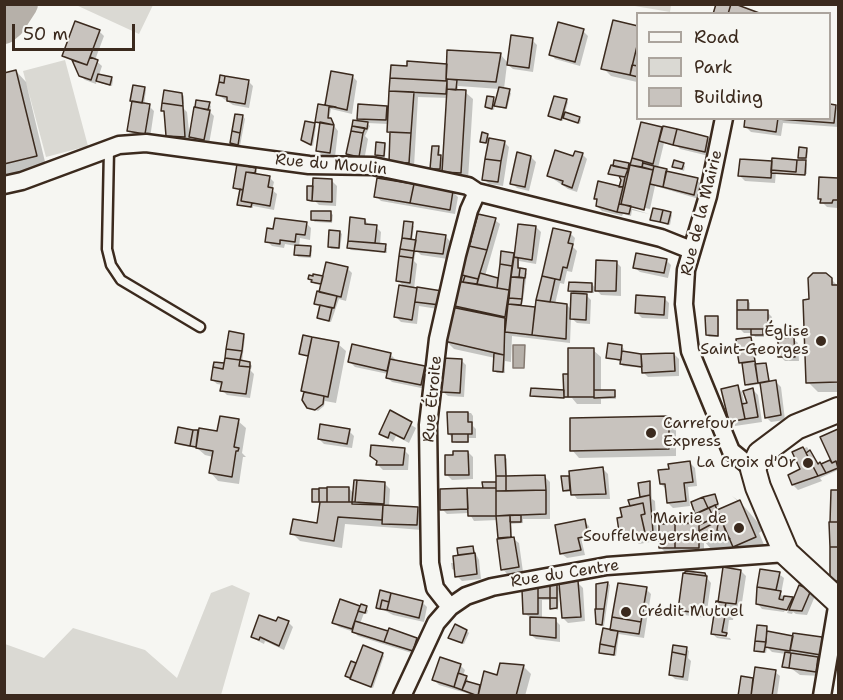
<!DOCTYPE html>
<meta charset="utf-8">
<style>
body{margin:0}
#map{position:relative;width:843px;height:700px;overflow:hidden;background:#f6f6f2;font-family:"Shantell Sans",sans-serif}
canvas{display:block}
.frame{position:absolute;inset:0;border:6px solid #3b2a1e;pointer-events:none}
.legend{position:absolute;left:636px;top:12px;width:195px;height:108px;box-sizing:border-box;background:#f6f6f2;border:2px solid #aba49d;margin:0;padding:8px 10px;list-style:none;font-size:18px;color:#3b2a1e}
.legend li{display:flex;align-items:center;gap:12px;height:30px}
.legend b{width:30px;border:2px solid #aba49d}
.scale{position:absolute;left:12px;top:24px;width:123px;height:27px;box-sizing:border-box;border:3px solid #3b2a1e;border-top:0;padding-left:8px;font-size:18px;line-height:21px;white-space:nowrap;color:#3b2a1e;-webkit-text-stroke:4px #f6f6f2;paint-order:stroke}
</style>
<div id="map">
<canvas width="843" height="700"></canvas>
<div class="frame"></div>
<ul class="legend">
<li><b style="height:8px;background:#f6f6f2"></b>Road</li>
<li><b style="height:16px;background:#dad9d3"></b>Park</li>
<li><b style="height:16px;background:#c8c3be"></b>Building</li>
</ul>
<div class="scale">50 m</div>
</div>
<script>
const ctx = document.querySelector('canvas').getContext('2d');
ctx.lineJoin = 'round';
function fillPath(path, color) {
  ctx.fillStyle = color;
  ctx.fill(path, 'evenodd');
}
function shape(rows) {
  const path = new Path2D();
  for (const r of rows) {
    path.moveTo(r[0], r[1]);
    for (let i = 2; i < r.length; i += 2) path.lineTo(r[i], r[i + 1]);
  }
  return path;
}
function stroke(path, color, width, dash) {
  ctx.strokeStyle = color;
  ctx.lineWidth = width;
  ctx.lineCap = dash ? 'butt' : 'round';
  ctx.setLineDash(dash || []);
  ctx.stroke(path);
}
function write(font, color, halo, rows, align = 'center') {
  ctx.font = font + ' "Shantell Sans",sans-serif';
  ctx.lineWidth = 4.5;
  ctx.setLineDash([]);
  ctx.textBaseline = 'middle';
  ctx.strokeStyle = halo;
  ctx.fillStyle = color;
  for (const [text, x, y, turn = 0] of rows) {
    ctx.save();
    ctx.translate(x, y);
    ctx.rotate((+turn || 0) * Math.PI / 180);
    ctx.textAlign = isNaN(turn) ? turn : align;
    if (halo) ctx.strokeText(text, 0, 0);
    ctx.fillText(text, 0, 0);
    ctx.restore();
  }
}
const green = shape([
 [76,5,153,5,139,34],
 [629,5,671,5,670,12],
 [65,60,88,146,46,157,23,71],
 [232,585,250,593,221,695,5,695,5,644,44,658,73,628,145,650,177,678,211,593]
]);
const water = shape([
 [513,345,525,345,524,368,513,368,513,345]
]);
const shadow = shape([
 [638,28,637,82,611,76,603,68],
 [99,31,104,36,95,60,102,66,99,75,111,78,113,80,112,86,100,83,97,80,96,84,85,80,80,75,75,63,64,56],
 [583,31,588,36,580,66,555,59,551,54],
 [532,40,537,45,533,72,513,69,507,64,504,89,511,93,507,109,498,107,495,104,494,110,486,107,494,99,497,102,500,89,458,86,458,91,465,92,473,99,468,180,451,179,443,171,432,168,438,148,440,150,440,156,444,160,448,98,418,97,414,167,395,166,389,124,367,123,370,126,365,136,368,139,364,161,353,158,348,154,363,123,358,118,386,107,390,111,448,65,500,54,508,63],
 [16,71,26,82,46,166,4,177,4,75],
 [332,73,352,76,357,81,352,114,331,109,329,119,338,131,335,157,323,156,318,151,321,123,317,121,326,107],
 [248,81,253,86,249,108,233,105,218,95],
 [144,88,146,90,144,105,149,106,154,111,150,138,134,135,129,130],
 [165,92,182,94,184,96,184,104,164,102,164,105,182,107,187,112,190,141,172,140,167,135,166,114,163,111],
 [566,100,568,102,565,113,579,118,581,120,580,124,564,117,563,121,550,116],
 [209,104,211,106,210,112,214,116,209,144,196,141,191,136,200,110,197,107],
 [830,106,835,106,838,109,838,127,783,123,781,136,751,132,746,127,747,118,830,118],
 [243,116,245,119,240,146,234,145,231,142],
 [314,124,316,126,313,146,305,142],
 [642,124,708,138,712,143,709,156,680,149,675,144,675,146,664,143,658,168,697,180,702,185,699,199,655,186,650,209,626,204,630,208,649,214,632,210,631,216,623,214,622,216,602,211,597,206,598,201,595,198,620,188,621,177,610,173,628,165,632,168],
 [487,135,489,140,504,142,509,147,503,186,489,184,484,179,489,144,482,141],
 [385,142,386,144,385,158,379,157,376,155,378,144],
 [806,149,808,151,807,160,803,159,807,164,807,174,776,172,775,183,745,181,740,176,804,162,799,157],
 [582,154,587,159,577,192,568,189,549,176,574,158],
 [531,157,536,162,529,191,517,188,512,183],
 [683,164,685,166,684,171,674,167],
 [239,166,255,169,257,171,257,175,269,177,274,182,272,190,277,194,274,210,253,206,253,208,239,204,241,190,235,188],
 [821,178,838,179,838,205,837,208,827,207,822,202,820,198],
 [332,181,337,186,336,206,319,205,314,200,314,202,309,200,314,189],
 [453,192,458,197,455,214,381,201,376,196],
 [331,213,333,215,332,223,315,222,312,220],
 [670,213,672,215,670,225,652,219],
 [351,219,365,220,369,225,376,227,381,232,380,245,387,248,387,253,351,250,348,248],
 [495,220,500,224,485,276,499,281,513,255,515,256,536,227,541,232,536,264,519,261,519,270,527,273,522,307,537,308,554,230,570,233,575,238,573,247,577,251,572,272,567,271,564,284,560,283,555,304,567,305,572,310,573,292,570,290,592,284,596,289,616,262,621,267,621,296,601,295,594,287,594,293,584,293,591,300,590,324,577,323,571,318,570,343,512,336,511,362,505,361,505,373,497,373,495,371,495,358,454,349,446,341,457,310,452,305,459,275,472,243],
 [506,295,509,295,506,324,503,324],
 [306,223,311,228,310,240,300,238,299,247,310,248,312,250,311,258,298,257,296,254,296,246,285,244,284,248,272,246,267,241],
 [405,223,414,226,412,241,445,236,450,241,448,259,421,255,416,250,414,261,417,264,414,289,441,292,444,310,419,306,417,324,401,322,396,317,405,288,398,280],
 [340,232,342,234,340,249,331,249,329,246],
 [666,260,671,265,668,278,640,272,635,268],
 [347,268,352,273,346,301,339,299,331,322,321,320,319,318,321,306,315,303,322,285,315,284,310,279,324,278],
 [826,274,838,286,838,392,818,392,808,382,810,301],
 [664,298,669,303,668,319,642,318,637,313],
 [748,301,750,303,750,312,767,312,772,317,772,333,764,333,764,337,755,337,753,333,744,333,739,328],
 [717,317,719,319,719,337,709,337,707,335],
 [243,335,245,337,242,362,250,363,252,366,251,369,249,369,254,374,250,398,227,395,222,390,223,385,217,384,212,379,223,365,225,367],
 [304,337,338,344,346,351,336,403,325,401,324,406,318,411,308,407,305,393,302,391,309,357,301,353],
 [751,338,753,341,756,366,765,364,767,366,770,383,776,382,781,387,785,420,771,422,766,417,761,384,748,386,746,384,743,364,740,362],
 [793,339,798,343,799,361,785,361,780,356],
 [622,347,624,349,623,353,643,356,674,354,679,359,679,376,648,377,643,372,643,368,623,366,619,361,608,357],
 [593,350,601,357,601,391,614,391,616,399,601,399,601,404,577,404,572,398,534,397,532,395,565,391,570,375],
 [390,354,395,359,395,362,425,368,430,373,426,389,392,382,387,377,388,374,355,367,350,362],
 [461,360,466,365,464,397,448,396,443,392],
 [737,387,742,392,745,405,749,404,753,390,758,395,762,422,735,426,730,421],
 [391,412,416,428,409,443,396,436,393,442,381,433],
 [449,413,471,413,473,416,473,426,476,429,476,438,469,438,469,443,456,443,449,434],
 [668,418,676,426,676,456,579,458,572,450],
 [238,421,246,428,242,453,246,457,243,457,239,484,218,481,211,473,213,457,205,455,197,448,179,445,177,443,198,432,200,434,218,433],
 [349,431,354,436,352,448,324,444,319,439],
 [838,431,838,470,820,478,822,481,798,490,793,485,790,476,802,470,794,453,807,447,818,465,832,461],
 [404,450,409,455,408,470,383,470,378,465],
 [468,452,473,457,473,479,452,480,447,475],
 [505,457,507,459,507,478,545,477,550,482,550,519,523,519,523,523,511,524,512,538,519,543,523,572,507,574,503,569,501,540,499,538,498,520,474,521,469,513,447,514,442,509,497,483],
 [690,463,695,468,697,486,688,487,690,506,673,508,668,503,667,490,661,484,671,470],
 [603,469,608,474,610,499,577,499,572,492,566,492,564,490,563,478],
 [649,483,651,485,652,499,655,501,657,535,684,525,684,521,698,515,693,503,714,496,719,506,715,508,718,511,739,502,732,496,739,501,749,512,759,524,762,531,759,533,765,547,711,549,704,541,704,552,666,553,661,548,661,540,657,536,649,538,650,542,639,544,636,541,627,542,622,537,623,518,631,507,643,498,641,496],
 [385,484,390,489,389,507,417,508,422,513,422,530,345,524,342,548,300,541,292,533,318,525,322,503,314,501,349,488,354,494],
 [833,491,838,491,838,583,832,577],
 [584,521,589,526,592,541,582,542,585,555,567,558,562,554],
 [473,548,479,560,481,579,462,581,457,576,456,571,452,569,451,563,455,563,462,556,460,554],
 [724,569,741,571,746,576,741,609,731,607,730,610,734,614,733,620,729,620,727,635,716,633,716,636,730,638,731,640,717,638,712,633],
 [761,571,779,574,784,578,781,594,784,597,794,601,810,592,815,596,807,615,796,614,793,612,792,614,787,613,791,604,788,604,784,612,762,609,758,604],
 [707,578,711,583,706,618,684,615,679,610],
 [578,583,583,588,585,621,568,623,563,618],
 [608,583,610,585,604,626,600,626,598,623],
 [556,586,559,588,558,610,552,608,552,600,542,600,542,619,555,620,560,625,560,642,536,639,531,635,531,618,524,613,524,592],
 [646,589,651,594,644,638,619,634,616,656,602,654,600,652],
 [422,602,427,607,424,622,393,615,378,607],
 [359,607,368,610,367,614,364,613,360,624,417,639,421,644,418,655,358,636,354,632,339,627,334,622],
 [288,622,293,627,284,650,265,641,264,644,258,641,253,636,277,623],
 [767,627,768,633,794,637,821,639,826,644,825,659,817,658,823,664,821,676,800,675,792,669,786,668,784,666,786,654,772,652,767,647,766,653,758,652,756,650],
 [467,631,469,633,464,644,450,638],
 [686,649,689,651,688,658,691,661,688,681,675,679,670,674],
 [382,654,384,656,373,688,346,676,351,663,357,665],
 [460,665,465,670,463,676,468,679,467,683,481,688,498,676,523,666,531,674,525,696,476,696,439,685,434,680],
 [775,672,780,676,777,696,740,696,742,678,755,680]
]);
const river = shape([
 [4,29,10,24,23,4]
]);
const building = shape([
 [716,4,731,4,728,14,713,14,716,4],
 [731,4,735,4,762,14,728,14,731,4],
 [613,20,638,26,638,42,630,75,601,69,613,20],
 [75,21,100,30,87,65,62,56,75,21],
 [558,22,584,29,575,62,549,55,558,22],
 [511,35,533,38,529,68,507,65,511,35],
 [447,50,501,53,496,82,446,79,447,50],
 [90,57,98,60,91,80,79,76,72,60,87,65,90,57],
 [407,61,447,64,446,81,390,78,391,65,407,66,407,61],
 [632,65,638,66,638,77,630,75,632,65],
 [16,70,37,156,4,164,4,73,16,70],
 [331,71,353,75,347,110,325,105,331,71],
 [98,74,112,77,110,85,96,81,98,74],
 [220,75,225,76,224,83,219,82,220,75],
 [225,76,249,80,245,104,227,101,227,97,216,95,219,82,224,83,225,76],
 [390,78,447,81,446,94,389,91,390,78],
 [447,79,457,80,456,90,447,89,447,79],
 [133,85,145,87,142,103,130,101,133,85],
 [499,87,510,89,506,108,494,106,499,87],
 [447,89,466,90,461,173,442,172,447,89],
 [164,90,182,93,183,106,162,103,164,90],
 [389,91,414,92,411,133,387,132,389,91],
 [487,96,494,97,492,109,485,107,487,96],
 [554,96,567,99,561,120,548,116,554,96],
 [196,100,210,102,208,110,195,107,196,100],
 [132,101,150,104,145,134,127,131,132,101],
 [162,103,183,106,185,137,166,136,164,111,161,111,162,103],
 [318,104,336,107,329,107,328,118,331,118,334,125,315,122,318,104],
 [358,104,387,106,386,120,357,119,358,104],
 [830,104,836,105,834,123,778,119,830,118,830,104],
 [194,107,210,110,204,140,189,137,194,107],
 [565,112,580,117,578,123,563,118,565,112],
 [235,114,243,115,240,133,232,131,235,114],
 [745,118,778,118,776,132,744,127,745,118],
 [353,120,368,122,367,129,352,126,353,120],
 [305,121,315,123,311,145,301,140,305,121],
 [320,122,334,125,330,153,316,151,320,122],
 [641,122,662,127,653,164,632,158,641,122],
 [352,126,365,128,363,133,351,131,352,126],
 [663,126,677,129,673,145,659,141,663,126],
 [677,129,708,137,705,152,673,145,677,129],
 [232,131,240,133,238,145,230,143,232,131],
 [351,131,363,133,359,157,346,154,351,131],
 [390,132,411,133,409,163,389,162,390,132],
 [482,132,488,134,486,143,480,142,482,132],
 [489,138,505,141,501,161,485,159,489,138],
 [376,142,385,143,384,156,375,155,376,142],
 [432,146,439,146,438,155,441,155,440,169,430,169,432,146],
 [799,147,807,148,806,158,798,158,799,147],
 [555,150,573,156,575,151,583,153,572,188,562,184,563,181,547,176,555,150],
 [517,152,531,156,525,187,510,184,517,152],
 [632,158,643,161,642,167,630,165,632,158],
 [772,158,797,160,796,172,771,170,772,158],
 [485,159,501,161,498,182,482,180,485,159],
 [740,159,772,161,771,178,738,176,740,159],
 [614,160,629,163,628,169,613,166,614,160],
 [674,160,684,163,682,169,672,167,674,160],
 [797,160,806,160,805,175,771,173,771,170,796,172,797,160],
 [643,163,654,166,653,170,642,167,643,163],
 [237,164,256,168,255,173,246,172,243,190,233,188,237,164],
 [611,165,628,169,625,177,608,174,611,165],
 [630,165,653,170,644,210,621,204,630,165],
 [654,166,667,169,663,187,650,184,654,166],
 [666,171,698,178,694,195,663,187,666,171],
 [246,172,270,176,268,187,273,188,270,206,241,201,246,172],
 [619,176,625,177,623,187,619,187,621,180,619,176],
 [819,177,838,178,838,200,833,200,832,203,820,203,821,199,818,199,819,177],
 [313,178,332,179,332,202,312,201,313,178],
 [377,178,414,184,410,203,374,197,377,178],
 [598,181,623,187,617,212,596,206,597,199,594,199,598,181],
 [414,184,453,191,450,210,410,203,414,184],
 [307,186,313,186,312,201,307,200,307,186],
 [240,189,243,190,241,201,252,203,251,207,237,205,240,189],
 [619,204,631,206,629,214,617,212,619,204],
 [653,208,663,210,660,222,650,220,653,208],
 [663,210,671,212,668,224,660,222,663,210],
 [311,211,331,211,331,221,311,220,311,211],
 [478,214,496,218,487,250,469,246,478,214],
 [350,217,365,219,365,224,377,225,375,243,348,241,350,217],
 [275,218,307,222,305,235,296,234,295,242,280,240,280,244,265,242,267,228,273,229,275,218],
 [404,221,413,222,411,239,402,238,404,221],
 [518,224,536,226,532,260,514,257,518,224],
 [553,228,571,232,568,243,573,244,567,268,563,267,560,280,542,276,553,228],
 [329,230,340,231,339,248,328,247,329,230],
 [417,231,446,235,443,254,414,251,417,231],
 [402,238,416,240,414,251,400,249,402,238],
 [348,241,386,244,385,252,347,248,348,241],
 [467,241,471,241,469,246,487,250,478,279,458,274,467,241],
 [295,245,311,246,310,256,294,255,295,245],
 [400,249,414,251,413,258,399,256,400,249],
 [501,251,514,253,512,266,500,264,501,251],
 [636,253,667,259,664,273,633,268,636,253],
 [399,256,413,258,410,283,396,281,399,256],
 [514,257,518,258,518,268,520,268,519,277,511,277,514,257],
 [596,260,617,261,616,291,595,291,596,260],
 [326,262,348,267,341,297,319,292,326,262],
 [500,264,512,266,509,290,497,288,500,264],
 [520,268,526,269,525,278,519,277,520,268],
 [480,273,498,278,497,288,477,284,480,273],
 [813,273,826,273,832,278,832,285,838,285,838,382,806,383,803,300,809,299,808,278,813,273],
 [313,274,323,276,321,284,311,282,312,280,308,279,309,275,313,276,313,274],
 [465,276,478,279,477,284,463,282,465,276],
 [542,276,555,279,550,302,536,300,542,276],
 [511,277,524,278,522,299,509,298,511,277],
 [456,281,509,290,505,317,450,305,456,281],
 [569,282,592,283,592,292,568,291,569,282],
 [399,285,417,288,412,320,394,317,399,285],
 [417,287,442,291,440,305,415,302,417,287],
 [317,291,337,296,334,308,314,304,317,291],
 [571,293,587,294,586,320,570,319,571,293],
 [636,295,665,297,664,315,635,313,636,295],
 [509,298,522,299,521,305,508,304,509,298],
 [536,300,567,304,566,339,532,335,536,300],
 [737,300,748,300,748,310,737,310,737,300],
 [508,304,535,307,532,335,505,332,508,304],
 [320,305,332,308,329,321,317,318,320,305],
 [451,307,505,318,504,355,444,341,451,307],
 [737,310,768,310,768,329,737,329,737,310],
 [705,316,718,316,718,336,706,335,705,316],
 [751,329,763,329,763,335,751,335,751,329],
 [229,331,244,334,242,351,226,349,229,331],
 [303,335,312,337,308,356,299,354,303,335],
 [312,337,339,342,328,397,301,391,312,337],
 [751,337,753,349,737,351,736,339,751,337],
 [794,337,795,357,778,357,778,338,794,337],
 [608,343,622,345,621,360,606,358,608,343],
 [352,344,391,353,387,371,348,362,352,344],
 [568,348,594,348,594,397,568,397,568,348],
 [226,349,242,351,240,360,225,358,226,349],
 [753,349,755,361,739,363,737,351,753,349],
 [622,351,641,354,642,367,620,364,622,351],
 [494,353,504,355,503,372,493,371,494,353],
 [674,353,675,371,642,373,641,354,674,353],
 [225,358,240,360,239,366,250,367,246,394,220,391,222,382,211,380,213,367,223,369,225,358],
 [443,358,462,359,460,393,441,392,443,358],
 [390,359,425,366,421,385,386,378,390,359],
 [240,360,250,362,250,367,239,366,240,360],
 [755,361,758,383,745,385,742,363,755,361],
 [214,362,224,363,223,369,213,367,214,362],
 [766,363,769,381,758,383,755,364,766,363],
 [563,374,568,374,568,397,564,397,563,374],
 [776,380,781,415,765,418,760,383,776,380],
 [738,385,745,419,729,422,721,389,738,385],
 [531,388,564,390,564,398,530,396,531,388],
 [753,388,758,417,745,419,742,404,747,403,743,391,753,388],
 [594,390,615,390,615,397,594,398,594,390],
 [304,392,324,396,323,404,315,410,307,408,302,400,304,392],
 [390,410,412,422,404,439,390,432,388,438,379,434,390,410],
 [447,412,468,412,468,422,472,422,472,434,448,434,447,412],
 [220,416,239,419,234,447,239,448,238,451,236,451,232,477,209,473,213,451,196,448,199,428,217,431,220,416],
 [669,416,669,449,570,451,570,418,669,416],
 [320,424,350,429,347,444,318,439,320,424],
 [178,427,193,430,190,446,175,443,178,427],
 [838,429,838,466,836,461,832,463,820,437,838,429],
 [193,430,198,430,196,447,190,446,193,430],
 [452,434,468,434,468,442,452,442,452,434],
 [371,445,405,448,403,465,376,465,377,461,370,456,371,445],
 [803,447,818,476,792,485,788,475,800,469,792,452,803,447],
 [810,450,818,464,820,462,826,473,818,476,806,453,810,450],
 [453,451,468,451,469,475,445,475,445,455,453,455,453,451],
 [495,455,505,455,506,476,496,476,495,455],
 [830,460,832,463,836,461,838,468,826,473,821,464,830,460],
 [690,461,693,482,684,483,686,501,667,503,665,484,660,484,658,470,669,469,668,464,690,461],
 [603,467,606,494,571,495,569,471,603,467],
 [545,475,546,490,506,491,506,476,545,475],
 [496,476,506,476,506,491,496,491,496,476],
 [561,476,569,476,570,490,563,491,561,476],
 [354,480,357,480,355,502,352,502,354,480],
 [357,480,385,482,384,504,355,502,357,480],
 [650,481,650,495,640,497,638,483,650,481],
 [482,482,496,482,496,488,483,488,482,482],
 [327,487,349,487,349,502,327,502,327,487],
 [319,488,327,488,327,502,319,502,319,488],
 [467,488,496,488,496,516,468,516,467,488],
 [467,488,468,509,440,510,440,489,467,488],
 [312,489,319,489,319,502,312,502,312,489],
 [546,490,546,514,496,516,496,491,546,490],
 [831,490,838,490,838,522,830,522,831,490],
 [715,494,718,504,708,508,703,497,715,494],
 [650,495,653,532,645,533,641,515,645,514,643,503,630,506,628,500,650,495],
 [703,497,708,508,695,514,691,502,703,497],
 [740,500,756,537,733,547,717,510,740,500],
 [320,502,352,502,352,504,383,505,382,520,338,517,334,541,290,534,293,519,317,523,320,502],
 [643,503,645,514,641,515,646,537,633,540,632,536,620,538,617,518,622,517,620,508,643,503],
 [383,505,418,507,417,525,382,524,383,505],
 [715,505,721,519,699,531,699,525,714,518,709,508,715,505],
 [709,508,714,518,699,525,699,523,691,523,691,516,709,508],
 [510,515,521,515,521,522,510,522,510,515],
 [510,515,511,537,498,538,496,516,510,515],
 [691,517,691,523,682,523,682,521,691,517],
 [585,519,588,536,578,538,581,550,560,554,555,525,585,519],
 [721,519,722,521,718,524,717,530,720,534,727,535,730,539,699,539,699,531,721,519],
 [722,521,727,535,725,535,720,534,717,530,718,524,722,521],
 [829,522,838,522,838,547,830,547,829,522],
 [699,523,699,548,675,548,675,524,699,523],
 [659,524,675,524,675,548,659,548,659,538,656,538,656,534,659,534,659,524],
 [514,537,519,567,501,570,497,539,514,537],
 [473,546,474,553,458,555,457,548,473,546],
 [830,547,838,547,838,582,830,578,830,547],
 [475,553,477,574,455,577,453,556,475,553],
 [723,567,741,570,736,604,718,602,723,567],
 [760,569,780,572,776,590,757,587,760,569],
 [686,571,705,573,706,576,684,573,686,571],
 [683,573,707,576,702,614,678,610,683,573],
 [578,581,581,617,562,618,559,583,578,581],
 [608,582,604,609,596,609,596,584,608,582],
 [618,583,647,587,641,622,612,617,618,583],
 [557,584,557,598,550,598,550,585,557,584],
 [550,585,550,598,538,598,538,587,550,585],
 [799,585,811,590,802,611,789,610,799,585],
 [538,587,538,614,523,614,522,590,538,587],
 [757,587,781,591,779,599,783,600,784,596,793,597,787,610,756,604,757,587],
 [380,590,391,593,389,602,382,600,380,609,376,608,380,590],
 [391,593,423,601,419,618,387,610,391,593],
 [550,598,557,598,557,608,550,609,550,598],
 [340,599,360,606,352,629,332,623,340,599],
 [382,600,389,602,387,610,380,609,382,600],
 [716,601,726,603,725,607,730,608,728,616,725,616,722,632,727,633,726,636,711,634,716,601],
 [361,604,367,606,365,613,358,611,361,604],
 [595,609,604,609,602,625,596,624,595,609],
 [259,615,276,621,278,617,289,621,279,646,260,637,259,640,251,637,259,615],
 [530,617,556,618,556,638,530,635,530,617],
 [612,617,641,622,639,634,610,630,612,617],
 [355,621,388,631,384,642,352,632,355,621],
 [455,624,467,630,462,643,448,638,455,624],
 [757,625,767,626,766,642,755,641,757,625],
 [389,628,417,638,413,651,384,642,389,628],
 [603,628,618,631,615,647,600,644,603,628],
 [767,631,793,636,790,651,765,647,767,631],
 [793,633,822,637,821,655,790,650,793,633],
 [755,641,766,642,764,652,754,651,755,641],
 [600,644,615,647,614,655,599,653,600,644],
 [363,645,383,653,371,687,350,679,363,645],
 [673,645,687,647,686,655,672,652,673,645],
 [672,652,686,655,683,677,669,675,672,652],
 [785,652,791,653,789,668,782,667,785,652],
 [791,653,818,657,816,672,789,668,791,653],
 [440,657,461,664,454,687,432,680,440,657],
 [351,661,356,663,350,678,345,676,351,661],
 [500,663,524,665,516,696,478,696,484,671,497,675,500,663],
 [755,667,776,670,772,696,751,696,755,667],
 [458,673,467,676,462,690,454,687,458,673],
 [741,676,753,678,751,696,738,696,741,676],
 [466,681,480,685,478,696,462,690,466,681]
]);
const lane = shape([
 [109,149,107,249,111,265,121,280,200,327]
]);
const street = shape([
 [724,118,708,196,686,270,684,304,690,351,731,451,753,469],
 [4,185,22,181,119,145,146,143,309,165,373,166,468,186,477,192,661,238,691,250],
 [450,607,435,588,430,563,428,425,438,339,457,255,469,210,477,192],
 [402,696,436,623,450,607,466,596,492,587,607,566,786,553],
 [822,696,838,601]
]);
const secondary = shape([
 [838,410,796,427,760,454,753,469,758,487,786,553,838,601]
]);
const markers = [
 [821,341,6,"#3b2a1e"],
 [651,433,6,"#3b2a1e"],
 [808,463,6,"#3b2a1e"],
 [739,528,6,"#3b2a1e"],
 [626,612,6,"#3b2a1e"]
];
const streetNames = [
 ["Rue du Moulin",331,165,5],
 ["Rue de la Mairie",702,213,-76],
 ["Rue Étroite",433,399,-85],
 ["Rue du Centre",565,574,-9]
];
const poiNames = [
 ["Église",809,332],
 ["Saint-Georges",809,350],
 ["Carrefour",663,424,"left"],
 ["Express",663,442,"left"],
 ["La Croix d'Or",796,463],
 ["Mairie de",727,519],
 ["Souffelweyersheim",727,537],
 ["Crédit Mutuel",638,612,"left"]
];
fillPath(green, '#dad9d3');
fillPath(water, '#b6b0a9');
stroke(water, '#857a71', 1.5);
fillPath(shadow, '#0003');
stroke(river, '#b6b0a9', 30);
fillPath(building, '#c8c3be');
stroke(building, '#3b2a1e', 1.5);
stroke(lane, '#3b2a1e', 13);
stroke(street, '#3b2a1e', 21);
stroke(secondary, '#3b2a1e', 28);
stroke(lane, '#f6f6f2', 8);
stroke(street, '#f6f6f2', 16);
stroke(secondary, '#f6f6f2', 24);
for (const [x, y, r, color] of markers) {
  const dot = new Path2D();
  dot.arc(x, y, r, 0, 2 * Math.PI);
  ctx.fillStyle = color;
  ctx.fill(dot);
  stroke(dot, '#f6f6f2', 2);
}
write('16px', '#3b2a1e', '#f6f6f2', streetNames);
write('16px', '#3b2a1e', '#f6f6f2', poiNames, 'right');
</script>
